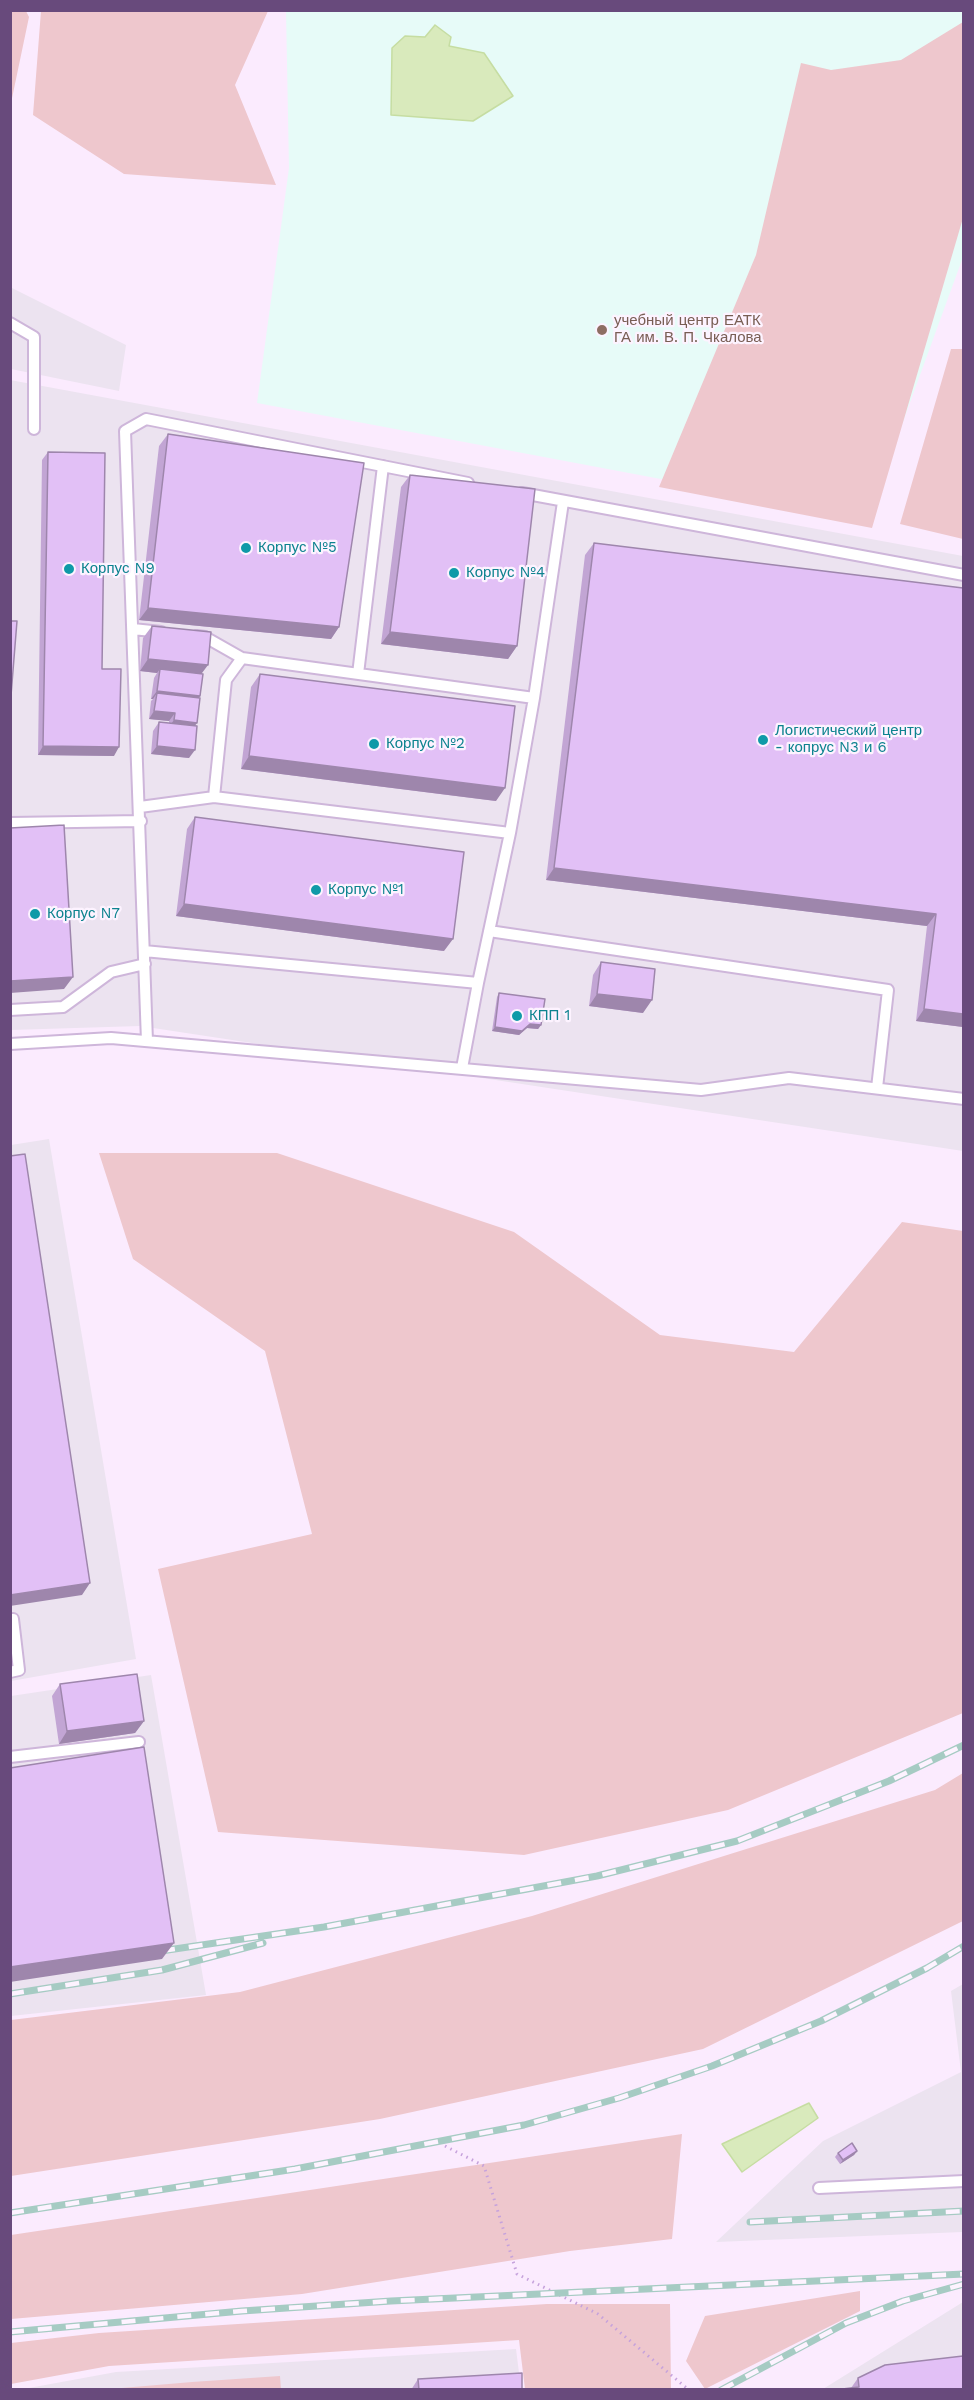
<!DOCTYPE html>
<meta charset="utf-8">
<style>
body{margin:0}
#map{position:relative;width:974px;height:2400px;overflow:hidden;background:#fbebfe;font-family:"Work Sans",sans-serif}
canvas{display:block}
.frame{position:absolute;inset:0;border:12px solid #684a7c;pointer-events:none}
</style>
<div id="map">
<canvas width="974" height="2400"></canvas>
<div class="frame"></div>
</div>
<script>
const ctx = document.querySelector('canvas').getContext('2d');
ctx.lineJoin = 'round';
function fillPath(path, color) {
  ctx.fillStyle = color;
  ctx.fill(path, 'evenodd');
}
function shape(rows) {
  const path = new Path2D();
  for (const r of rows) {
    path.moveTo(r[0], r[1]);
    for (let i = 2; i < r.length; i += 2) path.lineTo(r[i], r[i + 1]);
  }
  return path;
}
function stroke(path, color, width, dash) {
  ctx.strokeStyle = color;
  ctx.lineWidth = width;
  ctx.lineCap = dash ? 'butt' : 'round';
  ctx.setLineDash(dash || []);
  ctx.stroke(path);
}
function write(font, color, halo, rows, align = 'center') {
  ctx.font = font + ' "Work Sans",sans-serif';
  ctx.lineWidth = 4.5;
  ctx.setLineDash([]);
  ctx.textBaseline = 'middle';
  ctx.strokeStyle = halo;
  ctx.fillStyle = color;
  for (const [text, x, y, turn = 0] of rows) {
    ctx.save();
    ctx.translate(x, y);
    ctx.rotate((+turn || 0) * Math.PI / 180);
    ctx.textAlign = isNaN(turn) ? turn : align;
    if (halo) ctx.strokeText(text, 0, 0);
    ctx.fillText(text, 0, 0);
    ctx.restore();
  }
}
const industrial = shape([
 [10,287,126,345,119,391,11,369],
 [10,380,963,556,963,1151,140,1026,11,1030],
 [49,1139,136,1659,11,1681,11,1145],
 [151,1675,206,1995,11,2016,11,1696],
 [963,1984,963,2232,716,2242,823,2141,961,2072,951,1991],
 [963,2302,963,2389,823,2389],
 [516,2349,521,2389,18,2390,116,2372]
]);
const education = shape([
 [286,11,963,11,963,257,868,518,257,403,289,168]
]);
const green = shape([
 [11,10,26,11,29,17,11,103],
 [41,11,268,11,235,85,276,185,124,174,33,115],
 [963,22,963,218,872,528,659,487,756,255,801,63,831,70,901,60],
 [951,349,963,349,963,539,900,524],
 [99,1153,277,1153,514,1232,660,1335,794,1352,902,1222,963,1231,963,1713,728,1810,524,1855,218,1832,158,1569,312,1534,265,1351,133,1259],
 [963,1773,963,1921,703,2049,380,2119,11,2176,11,2020,240,1992,532,1916,935,1790],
 [682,2134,672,2239,570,2251,302,2294,11,2319,11,2235],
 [860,2291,860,2311,705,2389,686,2361,705,2316],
 [547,2304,670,2304,671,2389,525,2389,519,2340,109,2366,11,2384,11,2343,99,2333],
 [280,2376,281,2389,110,2389,192,2382]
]);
const water = shape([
 [435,25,451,37,449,46,484,53,513,96,473,121,391,115,392,48,405,36,425,37,435,25],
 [809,2103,818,2118,742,2172,722,2144,809,2103]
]);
const path = shape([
 [445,2146,484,2166,517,2274,598,2314,689,2390]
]);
const service = shape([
 [10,323,34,337,34,429],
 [522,493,964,575],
 [133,629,161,632],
 [197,636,205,637,242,658],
 [358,674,383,466],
 [534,698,563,502],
 [214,797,226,680,242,658,534,698,510,833],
 [140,807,214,797,510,833,478,983],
 [10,823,141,821],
 [489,931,888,990,877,1088],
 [144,951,478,983,462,1068],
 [10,1010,63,1007,111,972,145,964],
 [147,1041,125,431,146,419,468,483],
 [10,1044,111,1038,701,1090,789,1078,964,1099],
 [10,1619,13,1619,19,1670,10,1672],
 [10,1757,139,1742],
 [819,2188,964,2181]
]);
const rail = shape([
 [161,1951,324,1927,597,1876,737,1841,889,1781,964,1745],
 [10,1994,162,1970,263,1943],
 [10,2213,295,2169,524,2125,619,2098,712,2066,821,2021,927,1968,964,1946],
 [750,2222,964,2211],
 [10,2332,242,2311,391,2301,964,2274],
 [721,2390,846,2323,903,2301,964,2284]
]);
const wall = shape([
 [168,434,339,627,331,639,139,620,159,446],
 [48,452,102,669,114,756,38,755,42,460],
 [410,475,517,646,508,659,381,644,401,487],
 [594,543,963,588,963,1027,916,1021,927,926,546,880,585,555],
 [152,626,201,674,200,696,198,698,189,758,151,754,153,731,159,722,169,723,169,721,149,719,151,701,153,699,151,699,154,678,157,673,140,671,143,638],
 [260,674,496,801,241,769,251,687],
 [195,817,444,951,176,916,187,829],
 [601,962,643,1013,589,1006,593,975],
 [499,993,541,1025,538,1029,527,1028,519,1035,492,1031,497,997],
 [60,1684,144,1721,135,1733,59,1744,52,1696],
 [857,2151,854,2155,840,2164,835,2157,838,2153],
 [858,2378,963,2390,851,2388],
 [418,2379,522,2390,411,2390]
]);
const shadedWall = shape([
 [148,608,339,627,331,639,139,620],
 [390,632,517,646,508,659,381,644],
 [148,659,208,665,199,677,160,669,157,673,140,671],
 [157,691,200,696,194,704,157,693,153,699,151,699],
 [154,711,175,713,169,721,149,719],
 [174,720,197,723,191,731,168,728],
 [43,746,119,747,114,756,38,755],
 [157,746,195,750,189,758,151,754],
 [249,756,505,788,496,801,241,769],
 [554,868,936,914,927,926,546,880],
 [184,904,453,939,444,951,176,916],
 [73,977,64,989,10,993,10,981],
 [597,994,652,1000,643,1013,589,1006],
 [924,1009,963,1014,963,1027,916,1021],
 [530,1024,541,1025,538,1029,527,1028,519,1035,492,1031,495,1027],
 [90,1583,82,1595,10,1606,10,1595],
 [144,1721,135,1733,59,1744,67,1731],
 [174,1943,162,1959,10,1982,10,1967],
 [857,2151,854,2155,840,2164,843,2160]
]);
const building = shape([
 [168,434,364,463,339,627,148,608,168,434],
 [48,452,105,453,102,669,121,669,119,747,43,746,48,452],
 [410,475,535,489,517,646,390,632,410,475],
 [594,543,963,588,963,1014,924,1009,936,914,554,868,594,543],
 [10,621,17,621,10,708,10,621],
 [152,626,211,632,208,665,148,659,152,626],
 [160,669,203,674,200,696,157,691,160,669],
 [260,674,515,706,505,788,249,756,260,674],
 [157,693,200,698,197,723,174,720,175,713,154,711,157,693],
 [159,722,197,726,195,750,157,746,159,722],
 [195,817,464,852,453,939,184,904,195,817],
 [64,825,73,977,10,981,10,828,64,825],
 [601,962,655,969,652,1000,597,994,601,962],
 [499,993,545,999,541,1025,530,1024,522,1031,495,1027,499,993],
 [25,1154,90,1583,10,1595,10,1156,25,1154],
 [137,1674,144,1721,67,1731,60,1684,137,1674],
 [144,1747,174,1943,10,1967,10,1768,144,1747],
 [852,2143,857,2151,843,2160,838,2153,852,2143],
 [963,2356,963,2390,834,2390,859,2387,858,2378,885,2365,963,2356],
 [522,2373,522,2390,419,2390,418,2379,522,2373]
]);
const markers = [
 [602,330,6,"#8d6e63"],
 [246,548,6,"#0f9aa8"],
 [69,569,6,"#0f9aa8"],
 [454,573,6,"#0f9aa8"],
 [763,740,6,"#0f9aa8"],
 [374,744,6,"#0f9aa8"],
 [316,890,6,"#0f9aa8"],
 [35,914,6,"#0f9aa8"],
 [517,1016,6,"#0f9aa8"]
];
const educationNames = [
 ["учебный центр ЕАТК",614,321],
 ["ГА им. В. П. Чкалова",614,338]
];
const cultureNames = [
 ["Корпус №5",258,548],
 ["Корпус N9",81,569],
 ["Корпус №4",466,573],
 ["Логистический центр",775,731],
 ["- копрус N3 и 6",775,748],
 ["Корпус №2",386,744],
 ["Корпус №1",328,890],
 ["Корпус N7",47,914],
 ["КПП 1",529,1016]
];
fillPath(industrial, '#ece3f0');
fillPath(education, '#e7fbf8');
fillPath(green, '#eec7cd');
fillPath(water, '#d9eabc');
stroke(water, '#c6dda2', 1.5);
stroke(service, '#ceb6da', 14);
stroke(path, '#c6a2dc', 3, [1.5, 4.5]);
stroke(service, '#fff', 10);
stroke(rail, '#a6cbc3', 7);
stroke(rail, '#fdf3ff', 4.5, [14]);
fillPath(wall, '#c2a5d4');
fillPath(shadedWall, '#9e86ac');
fillPath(building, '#e2c0f6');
stroke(building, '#9e86ac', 1.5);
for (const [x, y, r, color] of markers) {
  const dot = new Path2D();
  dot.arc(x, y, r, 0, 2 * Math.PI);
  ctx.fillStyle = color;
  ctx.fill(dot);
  stroke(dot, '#fdf3ff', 2);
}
write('15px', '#785e54', '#fdf3ff', educationNames, 'left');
write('15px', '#0d838f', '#fdf3ff', cultureNames, 'left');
</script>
